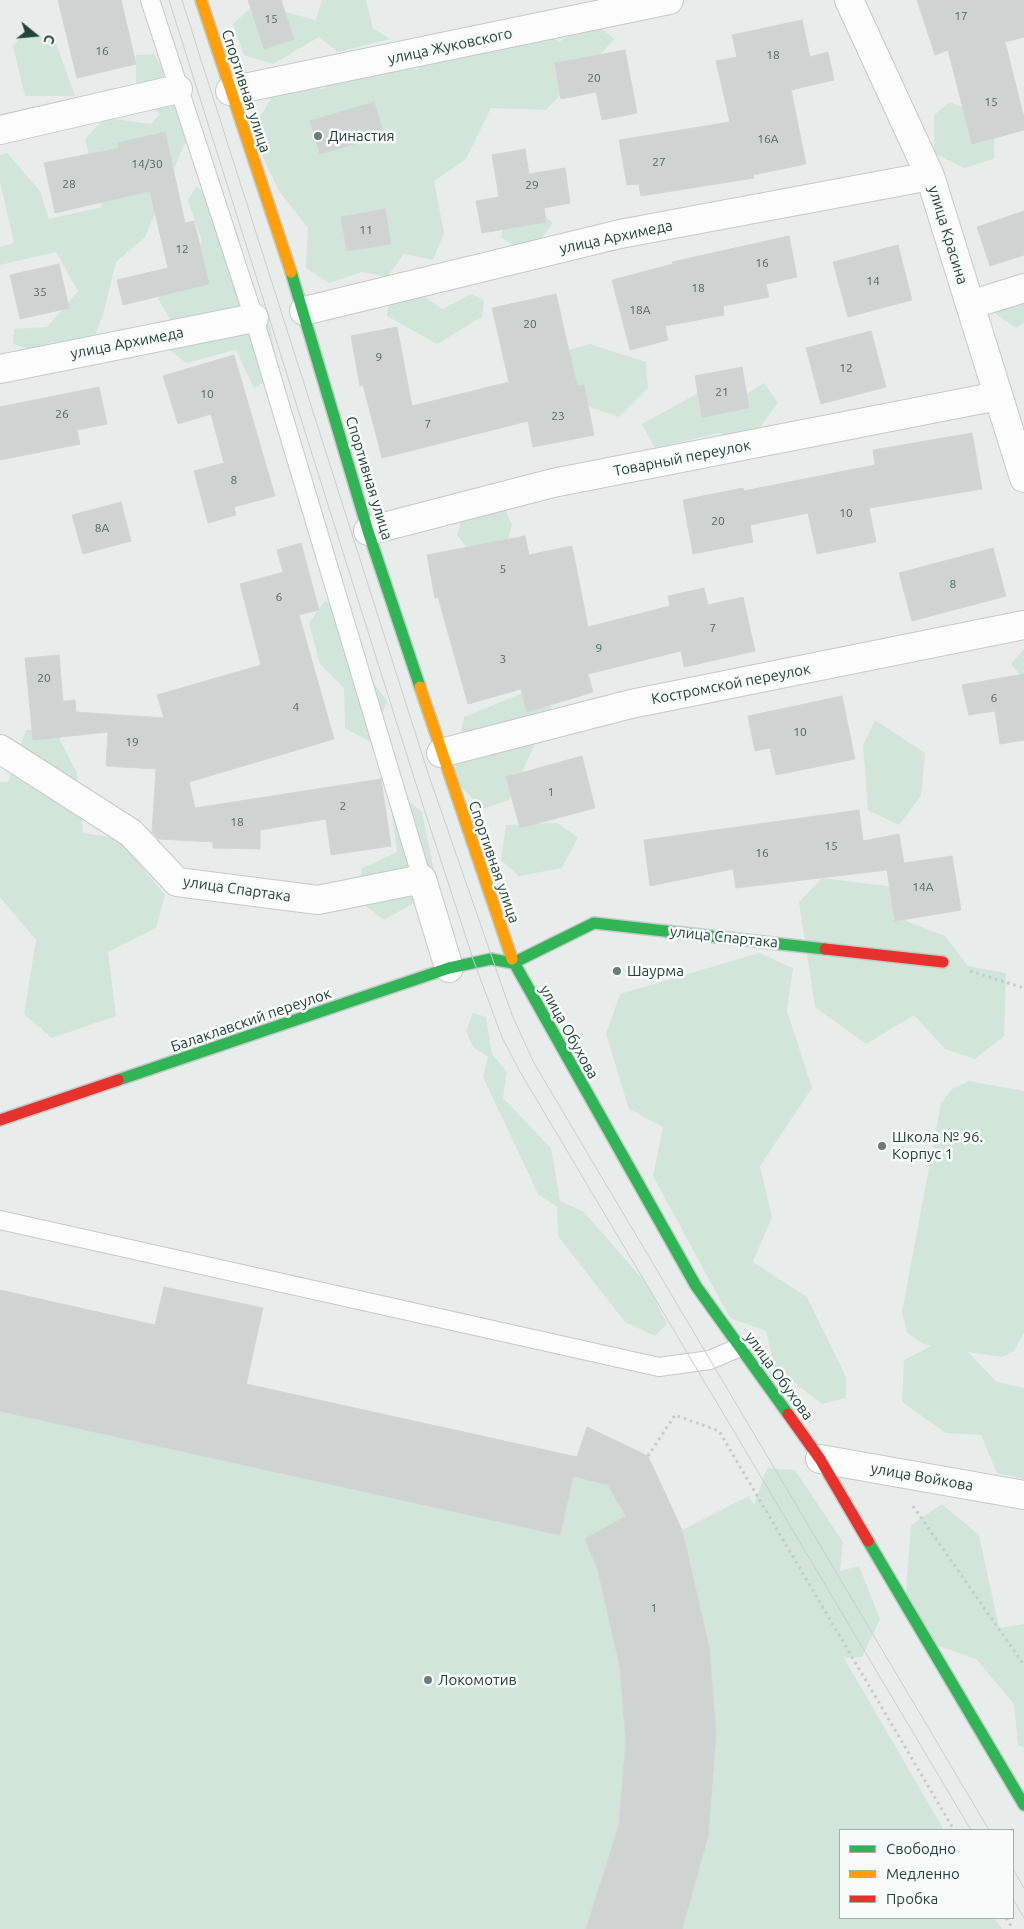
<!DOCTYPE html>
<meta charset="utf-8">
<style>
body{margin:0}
#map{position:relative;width:1024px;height:1929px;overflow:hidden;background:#e8edeb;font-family:Ubuntu,sans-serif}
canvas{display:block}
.legend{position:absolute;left:839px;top:1829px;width:175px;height:90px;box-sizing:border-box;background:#f7fbf9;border:1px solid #a3b1ad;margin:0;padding:6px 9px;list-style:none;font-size:15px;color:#24423a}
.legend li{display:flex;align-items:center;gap:10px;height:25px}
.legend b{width:25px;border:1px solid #a3b1ad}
.north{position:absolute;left:10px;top:10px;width:50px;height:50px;-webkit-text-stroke:4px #f7fbf9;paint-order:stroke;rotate:107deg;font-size:14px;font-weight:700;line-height:20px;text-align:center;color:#24423a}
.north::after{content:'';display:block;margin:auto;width:18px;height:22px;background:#24423a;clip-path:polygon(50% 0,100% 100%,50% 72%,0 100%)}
</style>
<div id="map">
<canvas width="1024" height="1929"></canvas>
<ul class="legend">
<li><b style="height:6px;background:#30b455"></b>Свободно</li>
<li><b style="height:6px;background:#ff9f0a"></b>Медленно</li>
<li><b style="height:6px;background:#e5322d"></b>Пробка</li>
</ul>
<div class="north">С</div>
</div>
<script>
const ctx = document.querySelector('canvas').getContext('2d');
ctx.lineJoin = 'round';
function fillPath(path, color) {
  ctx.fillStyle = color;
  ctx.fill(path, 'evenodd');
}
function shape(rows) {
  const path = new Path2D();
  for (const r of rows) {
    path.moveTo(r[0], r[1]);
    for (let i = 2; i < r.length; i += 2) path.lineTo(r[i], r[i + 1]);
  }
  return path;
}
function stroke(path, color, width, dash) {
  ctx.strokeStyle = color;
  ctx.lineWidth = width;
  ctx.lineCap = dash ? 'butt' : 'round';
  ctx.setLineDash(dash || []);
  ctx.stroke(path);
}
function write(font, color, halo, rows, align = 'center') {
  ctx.font = font + ' Ubuntu,sans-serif';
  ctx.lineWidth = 5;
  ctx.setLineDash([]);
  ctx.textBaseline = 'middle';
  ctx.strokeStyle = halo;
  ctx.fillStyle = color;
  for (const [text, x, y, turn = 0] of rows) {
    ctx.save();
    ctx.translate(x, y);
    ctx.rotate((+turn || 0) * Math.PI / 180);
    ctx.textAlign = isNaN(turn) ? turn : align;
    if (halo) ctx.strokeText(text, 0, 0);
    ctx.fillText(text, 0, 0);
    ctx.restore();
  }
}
const green = shape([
 [322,0,366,0,373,28,390,39,338,52,319,37,273,64,244,55,233,24,255,4,316,20],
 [590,21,615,39,546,110,491,108,466,159,434,181,444,233,433,260,404,254,387,277,362,272,329,283,306,268,308,228,279,191,251,132,279,85,324,89,337,71,377,64,418,70,431,54,542,30,559,42],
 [28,30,56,43,75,96,25,96,13,46],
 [154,54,190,109,185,143,145,237,116,262,103,315,92,343,52,342,36,351,13,344,14,329,47,327,78,291,56,252,0,265,0,247,14,243,0,182,0,155,7,153,40,191,49,219,102,207,85,139,105,118,151,124,160,114,136,94,136,55],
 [950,102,995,121,994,159,964,168,934,153,934,115],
 [196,187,212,197,240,301,269,323,280,374,254,388,236,350,186,363,171,351,177,330,158,299,202,242,188,200],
 [536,208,553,223,541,239,516,247,501,237,506,212],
 [1024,280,1024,323,1016,328,996,314,1005,286],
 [416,290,442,309,471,294,484,300,482,317,437,344,387,316,389,297],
 [590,344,646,362,648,388,619,417,575,402,520,364],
 [764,383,778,403,748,443,719,433,655,448,642,424,702,391,730,404],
 [498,495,512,524,506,549,474,557,457,535,466,501],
 [325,601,352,613,361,666,387,701,372,743,345,728,344,688,320,664,309,623],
 [1024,649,1024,679,1011,664],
 [532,689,552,707,509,800,483,809,453,779,464,717],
 [875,720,925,753,921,796,899,825,868,810,863,745],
 [26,730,55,730,77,773,83,833,118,838,165,895,156,928,108,952,116,1016,52,1038,24,1014,36,940,0,897,0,782,8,782],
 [405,798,422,812,435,876,419,900,384,920,356,898,362,868,397,852,392,814],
 [557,823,578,837,562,868,519,876,501,860,506,825],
 [822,878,894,887,906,921,945,936,968,966,1006,973,1004,1036,975,1059,945,1049,914,1015,866,1044,815,1007,799,902],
 [759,953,793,968,787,1011,812,1088,760,1166,772,1217,753,1262,807,1297,846,1377,846,1398,822,1404,774,1367,766,1331,730,1318,653,1176,663,1127,629,1109,606,1034,620,994],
 [473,1013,486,1017,492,1054,507,1072,503,1098,551,1148,560,1201,584,1212,647,1284,667,1324,655,1336,625,1322,558,1236,557,1207,538,1194,483,1077,488,1057,473,1047,466,1031],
 [969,1081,1024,1091,1024,1333,1014,1351,1002,1357,968,1352,997,1382,1024,1388,1024,1479,997,1473,981,1435,946,1433,902,1402,904,1360,931,1346,924,1344,907,1333,902,1312,941,1103,952,1089],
 [164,1287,263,1308,247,1384,577,1457,587,1427,648,1456,682,1530,749,1496,754,1505,767,1468,795,1470,843,1542,840,1571,859,1566,880,1619,862,1657,844,1658,944,1830,840,1830,840,1918,995,1918,1002,1929,0,1929,0,1290,155,1325],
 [942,1504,979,1535,999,1628,1024,1624,1024,1747,1018,1745,1014,1704,976,1659,933,1644,906,1591,911,1525]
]);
const building = shape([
 [58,0,121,0,136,64,77,78,58,0],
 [248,0,281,0,294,39,264,49,248,0],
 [917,0,1024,0,1024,37,1005,42,1024,118,1024,130,972,144,948,50,935,55,917,0],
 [802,20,810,57,828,52,834,80,791,90,806,164,753,175,754,178,641,196,639,184,627,185,619,140,730,122,716,61,737,57,732,35,802,20],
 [625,50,637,113,602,120,596,92,561,99,555,63,625,50],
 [374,102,384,135,320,154,310,121,374,102],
 [165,132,185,223,194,221,209,284,123,305,117,280,168,268,150,191,55,213,44,163,119,148,118,143,165,132],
 [525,149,529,174,565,168,570,203,544,208,546,222,482,233,476,201,499,197,492,155,525,149],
 [385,209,391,244,347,251,341,217,385,209],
 [1024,211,1024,255,990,266,977,227,1024,211],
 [789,236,797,277,766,284,769,297,723,306,724,315,665,326,668,340,630,350,612,280,673,264,672,262,789,236],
 [898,245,912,300,848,317,833,262,898,245],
 [59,264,69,308,20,319,10,275,59,264],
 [556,294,577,386,584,385,594,435,533,447,528,421,382,458,363,385,360,386,351,336,397,327,412,406,509,382,492,308,556,294],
 [871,331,886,387,821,404,806,348,871,331],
 [234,355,275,496,234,507,236,515,208,523,194,471,224,463,211,414,178,424,163,376,234,355],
 [742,367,749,408,702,417,695,376,742,367],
 [99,387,107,424,77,430,80,444,0,460,0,407,99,387],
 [972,433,982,489,869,508,876,542,817,554,808,513,750,525,753,542,693,554,683,500,743,488,744,491,875,465,873,450,972,433],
 [121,502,131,541,83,554,72,515,121,502],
 [525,536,529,555,572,546,588,627,670,606,668,596,704,588,708,605,743,597,755,651,684,667,681,651,588,674,593,692,527,712,521,689,468,704,438,597,435,598,427,555,525,536],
 [301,543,319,610,299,615,334,739,189,782,195,808,381,779,391,846,331,855,326,819,260,830,260,849,213,848,213,842,158,839,152,832,156,769,106,766,108,732,33,740,25,658,59,655,63,701,75,700,76,712,164,718,157,695,261,665,240,584,283,572,277,550,301,543],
 [993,548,1006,596,912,621,899,573,993,548],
 [1024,674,1024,740,1000,744,995,711,969,715,962,685,1024,674],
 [842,696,855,759,776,775,770,748,755,751,748,716,842,696],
 [582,756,595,808,520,828,506,777,582,756],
 [859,810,863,841,899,834,904,863,952,856,961,910,895,921,887,870,736,888,733,869,650,886,644,840,859,810],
 [164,1287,263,1308,246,1384,577,1457,587,1427,648,1456,682,1530,709,1647,716,1734,708,1836,682,1929,586,1929,619,1825,626,1741,620,1667,598,1570,585,1539,626,1516,608,1485,573,1476,560,1535,0,1411,0,1290,155,1325,164,1287]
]);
const path = shape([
 [970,971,1024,988],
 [648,1456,675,1415,719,1431,954,1830],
 [913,1506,1024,1665],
 [1006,1918,1013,1929]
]);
const lane = shape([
 [150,0,254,318,422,879],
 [0,1220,659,1367,710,1360,740,1347]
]);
const street = shape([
 [849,0,930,176,1024,478],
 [230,91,669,0],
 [0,130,178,89],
 [970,305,1024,288],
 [304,311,620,234,930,176],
 [0,369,254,318],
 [368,531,553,483,998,396],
 [0,749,131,833,177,882,318,900,422,879,449,968],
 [441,753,631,704,1024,625],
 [820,1459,1024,1495]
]);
const fast = shape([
 [291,272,368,531,420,687],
 [512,959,696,1286,788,1414],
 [513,963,594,923,825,949],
 [118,1080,449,968,491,959,513,963],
 [868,1541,1024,1805]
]);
const slow = shape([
 [201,0,291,272],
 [420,687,512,959]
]);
const jam = shape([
 [825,949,943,962],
 [0,1120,118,1080],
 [788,1414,820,1459,868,1541]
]);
const tram = shape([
 [169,0,416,784,473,959,502,1037,519,1070,971,1830],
 [182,0,429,776,512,1015,534,1063,989,1830],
 [1013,1869,1024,1888],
 [1013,1899,1024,1918]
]);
const markers = [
 [318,136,5,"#697e78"],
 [617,971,5,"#697e78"],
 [882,1146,5,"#697e78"],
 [428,1680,5,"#697e78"]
];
const numberNames = [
 ["17",961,16],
 ["15",271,19],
 ["16",102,51],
 ["18",773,55],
 ["20",594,78],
 ["15",991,102],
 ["16А",768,139],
 ["27",659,162],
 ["14/30",147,164],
 ["28",69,184],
 ["29",532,185],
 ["11",366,230],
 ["12",182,249],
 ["16",762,263],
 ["14",873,281],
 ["18",698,288],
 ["35",40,292],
 ["18А",640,310],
 ["20",530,324],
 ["9",379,357],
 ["12",846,368],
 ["21",722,392],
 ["10",207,394],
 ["26",62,414],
 ["23",558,416],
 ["7",428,424],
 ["8",234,480],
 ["10",846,513],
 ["20",718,521],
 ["8А",102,528],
 ["5",503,569],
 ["8",953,584],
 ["6",279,597],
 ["7",713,628],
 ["9",599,648],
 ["3",503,659],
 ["20",44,678],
 ["6",994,698],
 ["4",296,707],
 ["10",800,732],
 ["19",132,742],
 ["1",551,792],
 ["2",343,806],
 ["18",237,822],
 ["15",831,846],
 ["16",762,853],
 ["14А",923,887],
 ["1",654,1608]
];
const streetNames = [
 ["улица Жуковского",450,46,-12],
 ["Спортивная улица",246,91,72],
 ["улица Красина",948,235,73],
 ["улица Архимеда",616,237,-12],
 ["улица Архимеда",127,343,-11],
 ["Товарный переулок",682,458,-11],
 ["Спортивная улица",369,478,73],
 ["Костромской переулок",731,684,-11],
 ["Спортивная улица",494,862,71],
 ["улица Спартака",237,889,8],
 ["улица Спартака",724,937,6],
 ["Балаклавский переулок",251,1020,-19],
 ["улица Обухова",569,1032,61],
 ["улица Обухова",779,1376,54],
 ["улица Войкова",922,1477,10]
];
const poiNames = [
 ["Династия",328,136],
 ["Шаурма",627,971],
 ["Школа № 96.",892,1137],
 ["Корпус 1",892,1154],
 ["Локомотив",438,1680]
];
fillPath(green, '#d1e6d8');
fillPath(building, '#cfd4d2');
stroke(building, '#d1d6d4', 1);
stroke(lane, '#c5cac8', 20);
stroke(street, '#c5cac8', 30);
stroke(fast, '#c3cbc8', 14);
stroke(slow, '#c3cbc8', 14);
stroke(jam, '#c3cbc8', 14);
stroke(path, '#c3ccca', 3, [2.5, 4]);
stroke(lane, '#fcfcfc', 18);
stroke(street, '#fcfcfc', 28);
stroke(fast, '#30b455', 11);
stroke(slow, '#ff9f0a', 11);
stroke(jam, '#e5322d', 11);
stroke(tram, '#c9cdcc', 1);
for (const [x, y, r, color] of markers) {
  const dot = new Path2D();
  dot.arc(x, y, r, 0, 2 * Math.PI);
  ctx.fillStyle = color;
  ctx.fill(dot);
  stroke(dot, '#f7fbf9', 2);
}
write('12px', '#506761', null, numberNames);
write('15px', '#24423a', '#f7fbf9', streetNames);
write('15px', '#24423a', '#f7fbf9', poiNames, 'left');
</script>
